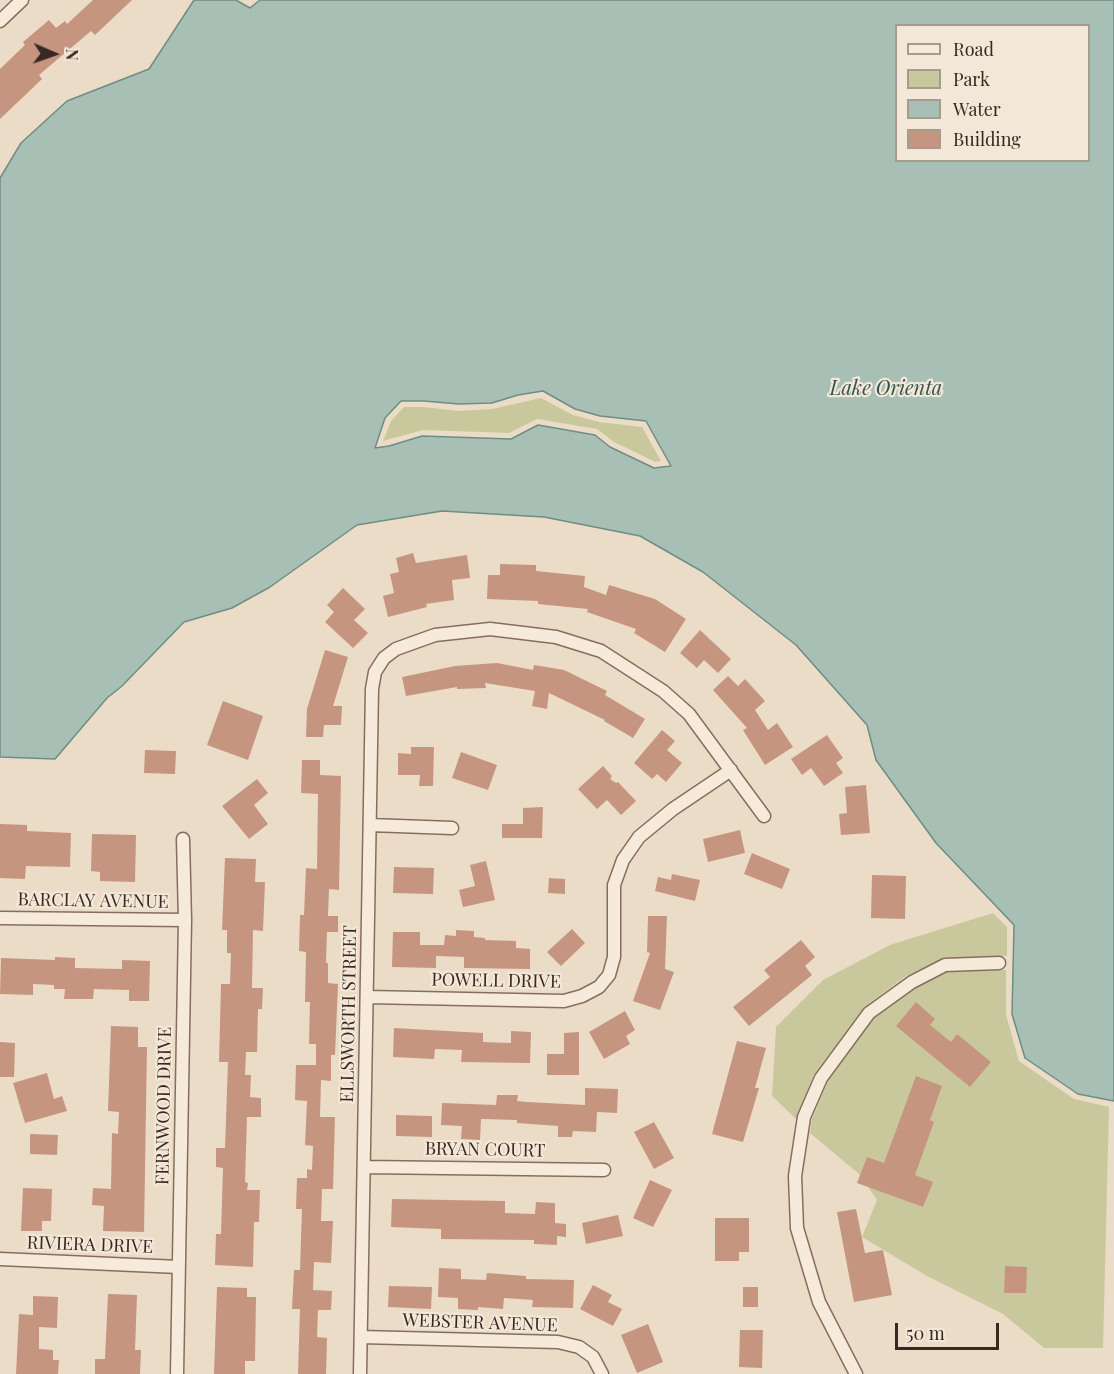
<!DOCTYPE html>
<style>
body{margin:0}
#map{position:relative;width:1114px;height:1374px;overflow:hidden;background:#ebdcc8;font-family:"Playfair Display",serif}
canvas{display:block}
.legend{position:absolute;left:895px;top:24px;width:195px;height:138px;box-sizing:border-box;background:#f3e7d7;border:2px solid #a89b8e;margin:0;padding:8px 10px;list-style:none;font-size:18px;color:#372921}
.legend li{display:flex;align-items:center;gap:12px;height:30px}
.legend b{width:30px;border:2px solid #a89b8e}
.north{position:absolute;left:24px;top:24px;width:60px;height:60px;-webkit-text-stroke:4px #f3e7d7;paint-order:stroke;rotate:92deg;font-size:16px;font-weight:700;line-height:24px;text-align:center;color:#372921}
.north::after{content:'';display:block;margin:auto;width:21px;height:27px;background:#372921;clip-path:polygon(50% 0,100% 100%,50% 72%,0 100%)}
.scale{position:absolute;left:895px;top:1323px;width:104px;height:27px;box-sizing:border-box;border:3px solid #372921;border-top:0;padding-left:8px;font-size:18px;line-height:21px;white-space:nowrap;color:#372921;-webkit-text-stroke:4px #f3e7d7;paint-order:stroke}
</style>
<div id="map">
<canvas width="1114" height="1374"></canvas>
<ul class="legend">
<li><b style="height:8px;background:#f6eada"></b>Road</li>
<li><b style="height:16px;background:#c9c89c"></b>Park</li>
<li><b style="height:16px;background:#a8bfb6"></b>Water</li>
<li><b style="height:16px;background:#c69580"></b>Building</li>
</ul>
<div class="north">N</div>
<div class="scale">50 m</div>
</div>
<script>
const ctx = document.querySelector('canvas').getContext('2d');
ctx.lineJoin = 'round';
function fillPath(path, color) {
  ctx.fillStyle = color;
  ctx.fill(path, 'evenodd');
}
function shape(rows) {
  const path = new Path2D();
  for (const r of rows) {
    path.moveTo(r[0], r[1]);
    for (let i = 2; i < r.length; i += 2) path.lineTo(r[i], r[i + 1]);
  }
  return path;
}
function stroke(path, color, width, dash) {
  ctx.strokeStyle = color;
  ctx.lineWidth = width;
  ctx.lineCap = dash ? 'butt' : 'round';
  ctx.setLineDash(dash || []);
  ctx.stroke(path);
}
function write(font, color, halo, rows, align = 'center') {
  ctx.font = font + ' "Playfair Display",serif';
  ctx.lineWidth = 4.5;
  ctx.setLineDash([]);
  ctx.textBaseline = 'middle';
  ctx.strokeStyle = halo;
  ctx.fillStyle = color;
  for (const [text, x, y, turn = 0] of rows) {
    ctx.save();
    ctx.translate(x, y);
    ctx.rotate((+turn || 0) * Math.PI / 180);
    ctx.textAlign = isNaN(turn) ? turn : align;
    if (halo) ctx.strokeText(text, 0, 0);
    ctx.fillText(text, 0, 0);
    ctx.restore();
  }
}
const green = shape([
 [541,398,573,415,599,422,642,427,661,461,655,462,635,452,614,442,597,429,537,419,509,433,423,430,383,441,391,421,404,407,423,407,459,411,492,409],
 [993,913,1007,927,1007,956,944,958,906,976,864,1007,814,1074,796,1119,772,1096,776,1027,823,980,890,945],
 [1006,970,1006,1015,1019,1061,1074,1099,1109,1107,1103,1348,1044,1348,1003,1314,927,1276,862,1237,877,1200,859,1174,810,1133,812,1119,828,1081,875,1017,916,987,947,972]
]);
const water = shape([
 [194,0,236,0,250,8,260,0,1114,0,1114,1101,1078,1094,1025,1058,1012,1014,1014,925,936,843,876,760,867,725,796,645,703,572,640,536,544,517,442,511,357,525,270,587,232,608,184,622,122,686,107,698,55,759,0,757,0,178,21,143,67,101,149,69,194,0],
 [896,26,1088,26,1088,160,896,160,896,26],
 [543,391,575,409,600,416,646,421,671,466,654,468,610,447,595,435,538,425,511,439,422,436,389,446,375,448,385,418,401,401,424,401,459,404,492,403,518,395,543,391]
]);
const building = shape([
 [93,0,132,0,95,35,91,31,39,75,42,79,0,119,0,69,25,45,23,42,49,20,56,28,65,21,67,24],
 [413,553,416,563,467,555,470,578,452,580,454,600,426,604,427,607,388,617,383,596,394,593,390,574,399,572,396,558],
 [500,564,536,565,536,571,585,576,584,587,606,595,609,585,655,599,686,619,665,652,634,633,636,629,587,612,588,609,538,604,538,601,487,599,488,575,500,575],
 [343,588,365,609,354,620,368,633,353,648,325,622,334,612,327,605],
 [700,630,731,659,718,673,704,660,697,668,680,653],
 [325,650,348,657,333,706,342,706,341,725,324,725,323,737,306,737,307,709],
 [497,663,533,670,534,665,564,670,607,691,605,695,645,719,633,738,604,721,605,720,549,693,547,709,532,706,535,691,485,683,486,688,457,689,457,687,406,696,402,677,455,666],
 [728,676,738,686,745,679,765,701,755,710,768,730,777,723,793,747,765,765,743,730,747,728,713,690],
 [223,701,263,716,248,760,207,745],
 [662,730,675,741,667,750,682,763,666,782,657,774,652,779,634,763],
 [827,735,843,758,836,763,843,773,824,786,811,768,802,775,791,759],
 [411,747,434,747,433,786,419,786,420,775,398,775,398,753,411,754],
 [145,750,176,751,175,774,144,773],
 [461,752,497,765,488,790,452,778],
 [302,760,320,760,320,775,341,776,339,890,329,889,328,916,338,916,338,932,327,932,326,963,328,963,328,983,338,984,335,1055,331,1055,331,1081,321,1080,320,1117,335,1117,333,1189,322,1189,321,1221,333,1221,331,1263,314,1262,313,1290,332,1291,331,1310,318,1310,317,1337,327,1338,326,1374,298,1374,300,1309,292,1309,294,1270,300,1270,302,1209,296,1209,297,1178,307,1178,307,1169,312,1170,313,1146,305,1145,307,1101,295,1100,296,1065,316,1065,316,1044,309,1044,310,1002,305,1002,306,952,299,951,300,915,304,915,306,868,317,869,318,794,301,793],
 [603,766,612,776,610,779,616,783,618,782,636,801,621,815,607,800,597,809,578,789],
 [257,779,268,793,254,805,268,824,249,839,222,806],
 [866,785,870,833,841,835,839,814,847,813,845,787],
 [543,807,542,838,502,838,502,824,523,824,523,808],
 [0,824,27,825,27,831,71,833,70,867,26,866,25,879,0,878],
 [740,830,745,853,708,862,703,839],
 [92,834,136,835,135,882,100,881,100,872,91,871],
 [752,853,790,869,782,889,744,874],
 [225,858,256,859,255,882,265,882,263,931,253,930,252,988,263,988,262,1009,258,1009,257,1052,246,1052,245,1075,251,1075,250,1097,261,1098,261,1117,247,1117,245,1182,248,1183,247,1190,260,1190,259,1222,254,1222,253,1267,215,1265,216,1234,221,1234,223,1168,216,1167,216,1148,225,1148,228,1062,219,1062,221,984,230,984,231,953,227,953,227,930,222,930],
 [486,861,495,900,463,907,459,890,475,886,470,865],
 [394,867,434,868,433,894,393,893],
 [672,874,700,880,695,901,655,891,658,877,671,880],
 [872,875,906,876,905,919,871,918],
 [549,878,565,879,565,894,548,893],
 [648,916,667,916,665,969,674,972,660,1010,633,1001,650,953,647,952],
 [572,929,585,943,561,966,547,952],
 [456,930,474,931,474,937,485,938,485,940,516,941,516,948,530,949,530,969,464,968,464,957,436,956,436,968,392,967,393,932,420,932,420,945,444,945,445,935,456,936],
 [801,940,815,957,805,966,812,975,749,1026,733,1007,770,977,764,970],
 [55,957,75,958,75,968,122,969,122,960,150,961,149,1001,129,1001,129,990,94,989,93,999,64,999,65,989,54,989,54,985,33,984,33,995,0,994,1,958,55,960],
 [916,1002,935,1019,930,1025,951,1042,957,1034,991,1062,970,1087,896,1026],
 [625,1011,635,1030,626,1036,630,1044,604,1059,589,1032],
 [111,1026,138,1027,138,1047,147,1047,144,1232,103,1231,104,1206,92,1205,93,1188,111,1189,112,1133,118,1134,119,1112,108,1111],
 [394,1028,483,1033,483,1042,511,1043,511,1031,531,1032,530,1063,461,1062,462,1050,435,1049,434,1059,393,1057],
 [579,1032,579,1075,547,1075,547,1054,564,1054,564,1033],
 [737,1041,766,1048,755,1088,759,1088,743,1142,712,1134],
 [0,1042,15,1043,14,1077,0,1077],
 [47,1073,54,1099,62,1096,67,1111,25,1123,13,1083],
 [916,1076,942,1086,930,1120,934,1122,915,1175,933,1182,923,1207,857,1183,867,1157,884,1163],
 [585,1088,618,1089,617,1113,597,1112,596,1132,573,1131,572,1137,558,1137,558,1126,517,1123,517,1120,481,1119,480,1140,461,1139,462,1126,441,1125,442,1103,496,1105,497,1095,518,1095,517,1101,527,1102,585,1105],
 [396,1115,432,1116,432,1137,396,1136],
 [654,1122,674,1158,654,1169,634,1132],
 [30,1134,58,1135,57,1155,30,1154],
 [650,1180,672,1190,653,1227,633,1218],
 [23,1188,52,1189,51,1221,42,1221,42,1231,21,1231],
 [392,1199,505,1201,505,1213,535,1214,536,1202,555,1203,555,1223,566,1224,566,1237,557,1236,557,1245,534,1244,534,1240,441,1239,441,1229,391,1227],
 [856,1209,865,1253,883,1250,892,1295,854,1302,837,1212],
 [618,1215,623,1236,586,1244,582,1223],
 [715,1218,749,1218,749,1252,739,1252,739,1261,715,1261],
 [1005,1266,1027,1267,1026,1293,1004,1293],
 [439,1268,461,1269,461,1279,486,1280,487,1273,526,1276,526,1279,574,1280,573,1308,532,1307,533,1300,504,1298,503,1309,478,1307,478,1310,458,1309,458,1298,438,1297],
 [593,1285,612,1295,608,1302,622,1309,613,1326,580,1309],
 [389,1286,432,1287,431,1309,388,1307],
 [217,1287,247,1288,247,1297,256,1297,255,1361,245,1361,245,1374,214,1374],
 [743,1287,758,1287,758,1307,743,1307],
 [108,1294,137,1295,135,1350,141,1350,140,1374,95,1374,95,1359,105,1359],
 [33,1296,58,1297,57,1328,39,1327,39,1349,53,1350,53,1360,59,1360,58,1374,16,1374,19,1314,33,1315],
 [648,1324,663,1362,637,1373,621,1335],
 [740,1330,763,1330,762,1368,739,1367]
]);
const street = shape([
 [0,21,22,0],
 [370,825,452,828],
 [0,918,185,920],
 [367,997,564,1001,582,996,599,987,609,975,614,957,614,885,623,860,639,837,673,809,731,770],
 [365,1167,604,1170],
 [0,1259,179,1267],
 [361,1337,558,1342,579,1347,593,1357,602,1374],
 [177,1374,185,920,183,839],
 [360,1374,372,689,375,672,384,658,396,649,435,635,490,629,556,637,601,651,663,691,689,714,764,816],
 [856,1374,819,1302,797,1228,795,1176,804,1117,821,1078,869,1013,912,982,945,965,999,963]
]);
const streetNames = [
 ["BARCLAY AVENUE",93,901,1],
 ["POWELL DRIVE",496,981,1],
 ["ELLSWORTH STREET",349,1014,-89],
 ["FERNWOOD DRIVE",164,1106,-89],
 ["BRYAN COURT",485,1150,1],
 ["RIVIERA DRIVE",90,1245,2],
 ["WEBSTER AVENUE",480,1323,2]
];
const waterNames = [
 ["Lake Orienta",886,389]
];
fillPath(green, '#c9c89c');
fillPath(water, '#a8bfb6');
stroke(water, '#6f8d82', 1.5);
fillPath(building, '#c69580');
stroke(street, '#866e5e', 15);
stroke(street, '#f6eada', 12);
write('18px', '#372921', '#f3e7d7', streetNames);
write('italic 20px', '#31564f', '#f3e7d7', waterNames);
</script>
